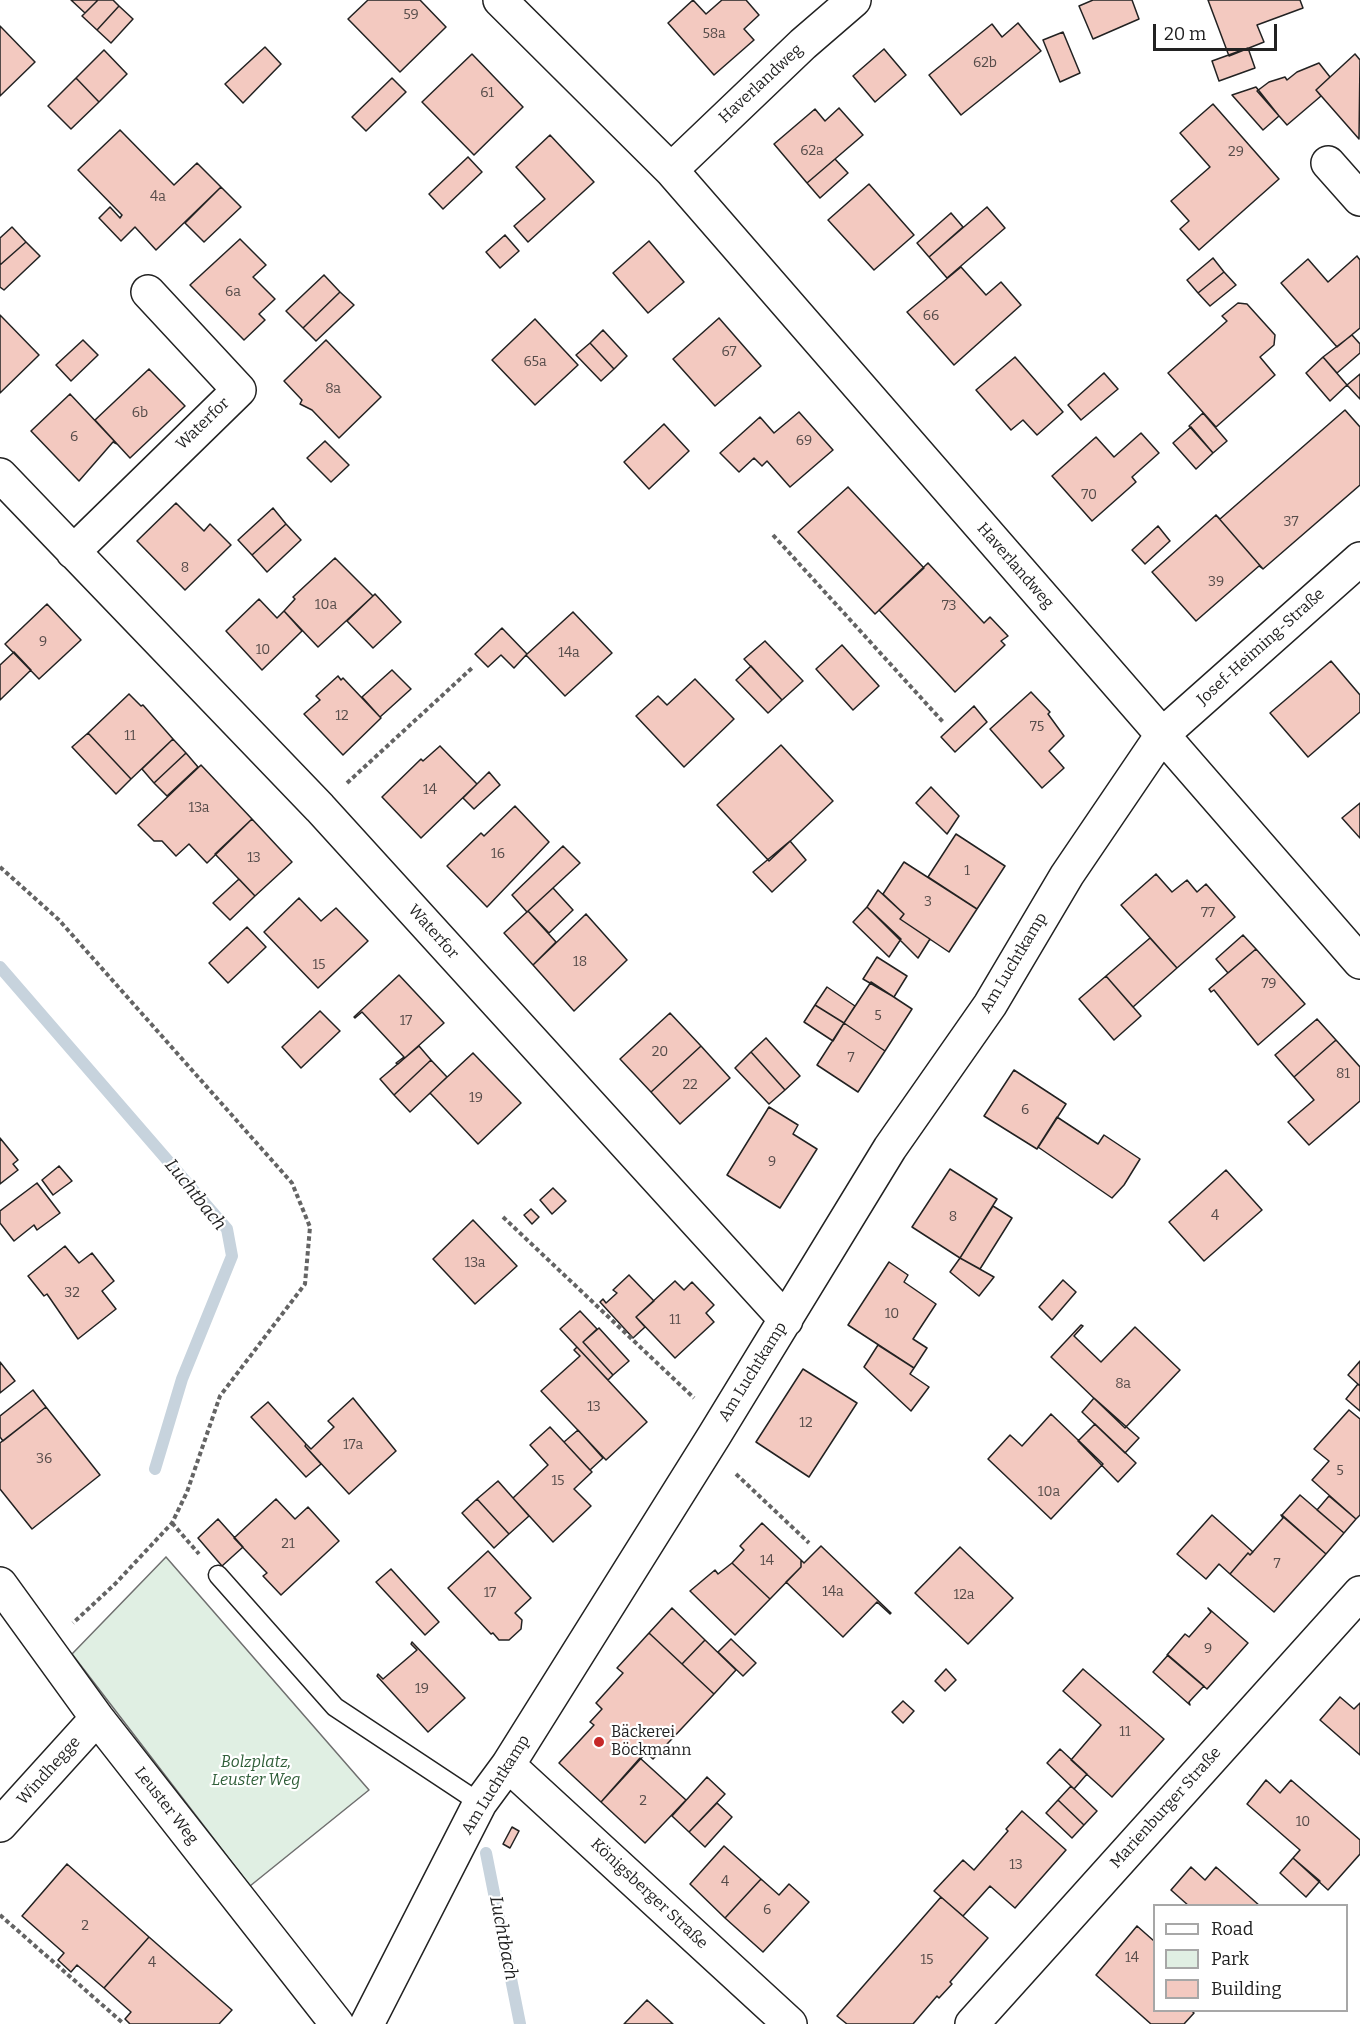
<!DOCTYPE html>
<meta charset="utf-8">
<style>
body{margin:0}
#map{position:relative;width:1360px;height:2024px;overflow:hidden;background:#fff;font-family:Bitter,serif}
canvas{display:block}
.legend{position:absolute;left:1153px;top:1904px;width:195px;height:108px;box-sizing:border-box;background:#fff;border:2px solid #a7a7a7;margin:0;padding:8px 10px;list-style:none;font-size:18px;color:#222}
.legend li{display:flex;align-items:center;gap:12px;height:30px}
.legend b{width:30px;border:2px solid #a7a7a7}
.scale{position:absolute;left:1153px;top:24px;width:124px;height:27px;box-sizing:border-box;border:3px solid #222;border-top:0;padding-left:8px;font-size:18px;line-height:21px;white-space:nowrap;color:#222;-webkit-text-stroke:4px #fff;paint-order:stroke}
</style>
<div id="map">
<canvas width="1360" height="2024"></canvas>
<ul class="legend">
<li><b style="height:8px;background:#fff"></b>Road</li>
<li><b style="height:16px;background:#e0efe3"></b>Park</li>
<li><b style="height:16px;background:#f3c9c0"></b>Building</li>
</ul>
<div class="scale">20 m</div>
</div>
<script>
const ctx = document.querySelector('canvas').getContext('2d');
ctx.lineJoin = 'round';
function fillPath(path, color) {
  ctx.fillStyle = color;
  ctx.fill(path, 'evenodd');
}
function shape(rows) {
  const path = new Path2D();
  for (const r of rows) {
    path.moveTo(r[0], r[1]);
    for (let i = 2; i < r.length; i += 2) path.lineTo(r[i], r[i + 1]);
  }
  return path;
}
function stroke(path, color, width, dash) {
  ctx.strokeStyle = color;
  ctx.lineWidth = width;
  ctx.lineCap = dash ? 'butt' : 'round';
  ctx.setLineDash(dash || []);
  ctx.stroke(path);
}
function write(font, color, halo, rows, align = 'center') {
  ctx.font = font + ' Bitter,serif';
  ctx.lineWidth = 4.5;
  ctx.setLineDash([]);
  ctx.textBaseline = 'middle';
  ctx.strokeStyle = halo;
  ctx.fillStyle = color;
  for (const [text, x, y, turn = 0] of rows) {
    ctx.save();
    ctx.translate(x, y);
    ctx.rotate((+turn || 0) * Math.PI / 180);
    ctx.textAlign = isNaN(turn) ? turn : align;
    if (halo) ctx.strokeText(text, 0, 0);
    ctx.fillText(text, 0, 0);
    ctx.restore();
  }
}
const green = shape([
 [166,1557,369,1790,250,1886,72,1654,166,1557]
]);
const stream = shape([
 [0,967,227,1229,232,1256,182,1379,155,1469],
 [486,1853,520,2024]
]);
const building = shape([
 [71,0,98,0,85,13,71,0],
 [98,0,113,0,119,6,97,30,82,16,98,0],
 [368,0,420,0,446,27,400,72,348,19,368,0],
 [693,0,706,14,722,0,746,0,759,15,744,29,754,40,714,75,668,23,693,0],
 [1093,0,1132,0,1139,19,1093,39,1079,6,1093,0],
 [1208,0,1300,0,1303,8,1257,25,1264,42,1229,56,1208,0],
 [119,6,133,19,111,43,97,30,119,6],
 [1018,23,1041,51,961,115,929,75,992,24,1002,37,1018,23],
 [0,26,35,62,0,96,0,26],
 [1063,32,1080,73,1060,82,1043,40,1063,32],
 [265,47,281,64,243,103,225,84,265,47],
 [1248,48,1255,68,1219,81,1212,61,1248,48],
 [884,49,906,75,875,102,853,76,884,49],
 [104,50,127,74,99,102,76,78,104,50],
 [472,54,523,107,474,155,422,102,472,54],
 [1355,54,1360,60,1359,139,1316,90,1355,54],
 [1319,63,1330,77,1316,90,1321,96,1287,125,1257,91,1269,82,1285,77,1287,80,1297,72,1319,63],
 [76,78,99,102,71,129,48,106,76,78],
 [392,78,406,92,366,131,352,117,392,78],
 [1256,87,1279,116,1263,130,1232,95,1256,87],
 [1213,104,1279,179,1199,250,1180,229,1189,221,1171,201,1210,167,1180,133,1213,104],
 [839,108,863,135,807,183,774,144,815,109,825,121,839,108],
 [120,130,174,185,197,163,221,187,156,250,135,227,121,241,99,218,110,207,120,218,122,215,78,170,120,130],
 [550,135,594,182,528,242,514,226,545,199,516,167,550,135],
 [468,157,482,172,443,209,429,194,468,157],
 [835,159,848,173,820,198,807,183,835,159],
 [869,184,914,235,874,270,828,220,869,184],
 [221,187,241,207,204,242,185,223,221,187],
 [987,207,1005,228,947,278,929,257,987,207],
 [951,213,963,227,929,257,917,243,951,213],
 [12,227,26,242,0,265,0,238,12,227],
 [505,235,519,251,500,268,486,252,505,235],
 [240,239,266,265,253,277,275,299,259,314,265,320,244,340,190,285,240,239],
 [649,241,684,282,648,313,613,273,649,241],
 [26,242,40,256,4,290,0,287,0,265,26,242],
 [1357,256,1360,260,1360,328,1337,347,1281,283,1308,259,1328,282,1357,256],
 [1213,258,1224,272,1198,293,1187,280,1213,258],
 [961,267,986,295,1001,282,1021,305,954,365,907,312,961,267],
 [1224,272,1236,285,1210,306,1198,293,1224,272],
 [324,275,340,292,303,328,286,311,324,275],
 [340,292,354,305,316,341,303,328,340,292],
 [1238,303,1247,304,1275,335,1274,345,1260,357,1275,375,1216,427,1168,373,1227,321,1222,316,1238,303],
 [0,315,39,355,0,393,0,315],
 [719,318,761,366,715,406,673,359,719,318],
 [535,319,578,365,535,405,492,360,535,319],
 [603,330,627,356,614,369,590,343,603,330],
 [1352,335,1360,344,1360,353,1337,373,1323,357,1352,335],
 [83,340,98,355,71,381,56,365,83,340],
 [326,340,381,397,339,438,312,410,300,404,302,400,284,381,326,340],
 [590,343,614,369,601,381,576,355,590,343],
 [1015,357,1063,412,1037,435,1023,420,1011,430,976,390,1015,357],
 [1323,357,1347,385,1330,401,1306,373,1323,357],
 [149,369,185,406,130,458,95,420,149,369],
 [1104,373,1118,389,1081,420,1068,405,1104,373],
 [1360,374,1360,399,1347,385,1360,374],
 [70,394,117,444,113,442,79,481,31,431,70,394],
 [1345,410,1360,427,1360,485,1263,569,1216,515,1220,519,1345,410],
 [799,412,833,450,790,487,767,461,762,466,754,458,739,472,720,453,760,417,774,433,799,412],
 [1203,413,1227,441,1213,453,1189,426,1203,413],
 [664,424,689,451,649,489,624,462,664,424],
 [1191,427,1213,453,1196,469,1173,443,1191,427],
 [1141,433,1159,453,1132,477,1136,482,1092,521,1052,476,1096,437,1114,457,1141,433],
 [325,441,349,465,331,482,307,458,325,441],
 [848,487,924,568,875,614,798,532,848,487],
 [176,503,204,531,210,524,231,545,185,590,137,541,176,503],
 [273,508,286,524,252,555,238,540,273,508],
 [1216,515,1263,569,1259,566,1196,621,1152,572,1216,515],
 [286,524,301,540,267,572,252,555,286,524],
 [1158,526,1170,541,1145,564,1132,550,1158,526],
 [335,558,373,596,318,647,284,611,295,599,293,597,335,558],
 [928,563,984,623,990,617,1008,636,1001,641,1005,645,955,692,879,610,928,563],
 [375,594,401,622,373,648,347,621,375,594],
 [259,599,277,618,284,611,302,631,262,670,226,631,259,599],
 [47,604,81,640,39,679,5,644,47,604],
 [573,612,612,653,565,696,526,655,573,612],
 [502,628,527,654,514,668,501,655,488,667,475,654,502,628],
 [765,641,803,681,782,700,744,659,765,641],
 [842,645,879,686,853,710,816,669,842,645],
 [14,652,31,670,0,700,0,665,14,652],
 [1331,661,1360,695,1360,712,1308,757,1270,713,1331,661],
 [751,666,782,700,768,713,736,680,751,666],
 [392,670,411,689,380,717,362,697,392,670],
 [338,676,341,680,343,678,381,718,343,755,304,714,320,700,316,696,338,676],
 [695,679,734,719,684,767,636,716,658,696,667,705,695,679],
 [1031,692,1050,712,1048,714,1064,736,1049,751,1064,768,1042,788,990,729,1031,692],
 [129,694,141,706,143,705,173,739,131,779,88,733,129,694],
 [974,706,987,722,955,752,941,737,974,706],
 [88,733,131,779,116,794,72,747,88,733],
 [173,739,186,753,154,783,142,769,173,739],
 [781,745,833,801,769,861,717,805,781,745],
 [440,746,477,784,421,838,382,797,421,759,423,761,440,746],
 [186,753,198,767,167,796,154,783,186,753],
 [201,765,252,819,207,863,189,844,176,856,162,841,154,841,138,825,201,765],
 [489,772,500,785,474,809,463,798,489,772],
 [931,787,959,816,947,834,916,803,931,787],
 [1360,803,1360,838,1342,818,1360,803],
 [515,806,549,842,487,907,447,866,481,833,484,836,515,806],
 [252,819,292,862,255,896,215,854,252,819],
 [956,834,1005,866,977,909,928,877,956,834],
 [790,841,806,860,772,892,753,872,790,841],
 [563,846,580,863,527,912,512,895,563,846],
 [904,862,977,909,949,952,900,919,904,914,883,894,904,862],
 [1156,874,1172,892,1187,880,1197,892,1206,884,1235,917,1177,968,1121,905,1156,874],
 [239,879,255,896,230,920,213,903,239,879],
 [553,888,573,910,549,933,528,911,553,888],
 [878,890,904,914,900,919,930,939,918,958,867,907,878,890],
 [299,898,321,921,336,908,368,941,318,988,264,932,299,898],
 [867,907,901,939,889,957,853,922,867,907],
 [528,911,556,942,533,965,504,933,528,911],
 [586,914,627,960,574,1011,533,965,586,914],
 [247,927,266,947,228,983,209,963,247,927],
 [1243,935,1256,949,1228,973,1216,959,1243,935],
 [1150,938,1177,968,1133,1007,1106,976,1150,938],
 [1256,949,1305,1004,1258,1045,1214,990,1211,992,1209,989,1256,949],
 [877,957,907,976,894,997,863,979,877,957],
 [399,975,444,1023,398,1064,396,1063,404,1057,362,1012,355,1018,354,1017,399,975],
 [1106,976,1141,1016,1114,1040,1079,999,1106,976],
 [871,982,912,1009,885,1051,844,1023,871,982],
 [827,987,855,1006,844,1023,815,1005,827,987],
 [815,1005,844,1023,833,1041,804,1022,815,1005],
 [320,1011,340,1031,301,1068,282,1047,320,1011],
 [670,1013,701,1046,651,1092,620,1059,670,1013],
 [1317,1019,1336,1040,1294,1077,1275,1055,1317,1019],
 [844,1023,885,1051,858,1092,817,1065,844,1023],
 [766,1038,800,1076,785,1090,751,1052,766,1038],
 [1336,1040,1360,1067,1360,1101,1309,1145,1288,1122,1314,1100,1294,1077,1336,1040],
 [419,1046,431,1060,394,1095,380,1079,419,1046],
 [701,1046,730,1078,680,1124,651,1092,701,1046],
 [751,1052,785,1090,769,1104,735,1068,751,1052],
 [473,1053,521,1103,478,1144,430,1093,473,1053],
 [431,1060,447,1077,410,1112,394,1095,431,1060],
 [1014,1070,1066,1104,1037,1149,984,1116,1014,1070],
 [769,1107,798,1125,793,1134,817,1149,780,1208,727,1175,769,1107],
 [1057,1117,1098,1144,1104,1135,1140,1159,1124,1185,1112,1198,1038,1147,1057,1117],
 [0,1138,18,1160,13,1164,18,1170,0,1184,0,1138],
 [59,1166,72,1181,53,1195,42,1180,59,1166],
 [950,1169,997,1199,960,1258,912,1227,950,1169],
 [1226,1170,1262,1210,1204,1261,1169,1222,1226,1170],
 [37,1183,60,1213,37,1230,34,1225,14,1241,0,1223,0,1211,37,1183],
 [553,1188,566,1201,552,1214,540,1200,553,1188],
 [993,1206,1012,1218,980,1269,960,1258,993,1206],
 [531,1209,539,1217,532,1224,524,1215,531,1209],
 [473,1220,517,1266,475,1304,433,1259,473,1220],
 [65,1246,79,1263,92,1253,114,1281,102,1291,116,1309,78,1339,47,1294,44,1296,28,1276,65,1246],
 [960,1258,994,1277,979,1296,950,1272,960,1258],
 [889,1262,908,1275,904,1282,936,1304,913,1339,927,1348,914,1368,848,1325,889,1262],
 [629,1275,654,1301,636,1317,645,1327,633,1338,600,1302,603,1299,606,1303,617,1293,613,1290,629,1275],
 [1063,1280,1076,1292,1052,1320,1039,1307,1063,1280],
 [675,1281,684,1290,692,1282,714,1305,706,1313,714,1322,675,1358,636,1317,675,1281],
 [580,1311,597,1329,583,1342,613,1375,608,1380,560,1329,580,1311],
 [1081,1325,1083,1326,1074,1336,1101,1362,1135,1327,1180,1370,1125,1428,1051,1357,1081,1325],
 [599,1328,629,1361,613,1375,583,1342,599,1328],
 [878,1345,914,1368,910,1374,929,1387,911,1411,864,1367,878,1345],
 [577,1347,647,1422,606,1460,541,1391,580,1356,574,1350,577,1347],
 [1360,1361,1360,1386,1348,1375,1360,1361],
 [0,1362,15,1381,0,1393,0,1362],
 [803,1369,857,1403,809,1477,756,1442,803,1369],
 [1358,1384,1360,1386,1360,1411,1346,1399,1358,1384],
 [33,1390,46,1407,3,1441,0,1437,0,1416,33,1390],
 [353,1398,396,1451,349,1494,305,1446,306,1444,311,1449,334,1427,328,1421,353,1398],
 [1094,1398,1139,1438,1125,1453,1082,1412,1094,1398],
 [268,1402,306,1444,305,1446,321,1464,306,1477,251,1417,268,1402],
 [46,1407,100,1475,32,1529,0,1489,0,1443,46,1407],
 [1349,1410,1360,1419,1360,1515,1356,1519,1312,1480,1329,1461,1314,1449,1349,1410],
 [1051,1414,1103,1464,1051,1519,988,1459,1010,1435,1022,1446,1051,1414],
 [1095,1424,1136,1463,1118,1482,1078,1441,1095,1424],
 [550,1427,592,1472,574,1489,591,1506,553,1542,513,1498,548,1465,530,1445,550,1427],
 [578,1430,603,1458,590,1470,564,1442,578,1430],
 [498,1481,529,1516,509,1534,477,1499,498,1481],
 [1300,1495,1344,1533,1326,1554,1282,1515,1300,1495],
 [1329,1496,1356,1519,1344,1533,1317,1510,1329,1496],
 [276,1499,295,1519,308,1507,339,1541,281,1595,263,1576,267,1573,234,1538,276,1499],
 [477,1499,509,1534,494,1548,462,1513,477,1499],
 [1212,1515,1253,1552,1250,1555,1248,1553,1230,1574,1219,1564,1206,1579,1177,1554,1212,1515],
 [1281,1515,1326,1554,1274,1612,1230,1574,1248,1553,1250,1555,1283,1518,1281,1515],
 [218,1519,243,1547,222,1566,198,1538,218,1519],
 [762,1523,801,1560,801,1567,770,1599,732,1563,744,1550,740,1546,762,1523],
 [821,1546,891,1613,890,1614,877,1602,843,1637,786,1582,801,1567,801,1560,804,1563,821,1546],
 [960,1547,1013,1598,968,1644,915,1593,960,1547],
 [488,1551,531,1598,515,1613,522,1620,521,1629,509,1640,499,1640,493,1633,491,1634,448,1588,488,1551],
 [732,1563,770,1599,735,1635,690,1591,715,1570,718,1574,732,1563],
 [391,1569,439,1622,425,1635,376,1582,391,1569],
 [672,1608,705,1640,682,1664,649,1633,672,1608],
 [1208,1608,1248,1643,1207,1689,1167,1655,1185,1634,1189,1637,1211,1612,1208,1608],
 [649,1633,714,1694,653,1759,646,1753,601,1802,559,1763,594,1725,590,1722,602,1709,596,1703,623,1673,617,1668,649,1633],
 [731,1639,756,1663,743,1676,718,1652,731,1639],
 [705,1640,736,1670,714,1694,682,1664,705,1640],
 [412,1642,465,1698,428,1732,377,1676,378,1674,383,1679,417,1650,411,1644,412,1642],
 [1168,1655,1204,1686,1189,1702,1190,1705,1153,1672,1168,1655],
 [946,1669,956,1680,945,1691,935,1681,946,1669],
 [1083,1669,1164,1739,1112,1797,1071,1760,1101,1725,1063,1691,1083,1669],
 [1340,1697,1354,1709,1360,1703,1360,1755,1320,1720,1340,1697],
 [903,1701,914,1711,903,1723,892,1712,903,1701],
 [1060,1749,1087,1774,1074,1789,1047,1763,1060,1749],
 [640,1758,686,1800,645,1843,601,1802,640,1758],
 [707,1777,725,1794,689,1832,672,1816,707,1777],
 [1266,1780,1280,1793,1291,1780,1360,1840,1360,1854,1328,1890,1293,1858,1300,1850,1247,1804,1266,1780],
 [1071,1786,1097,1811,1084,1825,1058,1800,1071,1786],
 [1058,1800,1084,1825,1072,1838,1046,1813,1058,1800],
 [717,1803,732,1817,705,1847,689,1832,717,1803],
 [1022,1811,1066,1850,1015,1908,990,1886,963,1916,934,1891,963,1860,974,1870,1008,1831,1006,1829,1022,1811],
 [512,1827,519,1831,510,1848,503,1844,512,1827],
 [724,1846,761,1879,725,1918,690,1884,724,1846],
 [1293,1858,1320,1881,1306,1897,1280,1873,1293,1858],
 [67,1864,149,1937,104,1988,77,1965,71,1972,58,1960,64,1953,22,1916,67,1864],
 [1191,1867,1205,1880,1216,1867,1260,1906,1189,1906,1171,1890,1191,1867],
 [761,1879,779,1895,789,1884,809,1902,763,1952,725,1918,761,1879],
 [941,1897,988,1938,950,1982,952,1984,939,1998,937,1996,913,2024,847,2024,837,2016,941,1897],
 [1137,1926,1154,1941,1154,2010,1191,2010,1194,2013,1184,2024,1151,2024,1096,1975,1137,1926],
 [149,1937,232,2010,219,2024,130,2024,125,2019,131,2012,104,1988,149,1937],
 [647,2000,673,2024,624,2024,647,2000]
]);
const path = shape([
 [773,535,943,722],
 [347,783,472,668],
 [0,867,59,920,292,1183,310,1227,305,1284,220,1396,187,1492,172,1523,115,1584,73,1623],
 [503,1217,694,1398],
 [736,1474,809,1543],
 [172,1523,199,1554],
 [0,1915,124,2024]
]);
const lane = shape([
 [218,1575,335,1707,480,1803]
]);
const street = shape([
 [500,0,671,170,1360,962],
 [1328,163,1360,199],
 [671,170,803,44,854,0],
 [0,475,320,808,786,1320],
 [73,552,239,390,148,292],
 [0,1584,97,1718,337,2024],
 [508,1765,790,2024],
 [0,1825,97,1718],
 [367,2024,480,1803,508,1765,714,1436,890,1148,990,1005,1067,875,1162,735,1360,559],
 [972,2024,1360,1593]
]);
const markers = [
 [599,1742,6,"#c62828"]
];
const numberNames = [
 ["59",411,15],
 ["58a",714,34],
 ["62b",985,63],
 ["61",487,93],
 ["62a",812,151],
 ["29",1236,152],
 ["4a",158,197],
 ["6a",233,292],
 ["66",931,316],
 ["67",729,352],
 ["65a",535,362],
 ["8a",333,389],
 ["6b",140,413],
 ["6",74,437],
 ["69",804,441],
 ["70",1089,495],
 ["37",1291,522],
 ["8",185,568],
 ["39",1216,582],
 ["10a",326,605],
 ["73",949,606],
 ["9",43,642],
 ["10",263,650],
 ["14a",569,653],
 ["12",342,716],
 ["75",1037,727],
 ["11",130,736],
 ["14",430,790],
 ["13a",199,808],
 ["16",498,854],
 ["13",254,858],
 ["1",967,871],
 ["3",928,902],
 ["77",1208,913],
 ["18",580,962],
 ["15",319,965],
 ["79",1269,984],
 ["5",878,1016],
 ["17",406,1021],
 ["20",660,1052],
 ["7",851,1058],
 ["81",1343,1074],
 ["22",690,1085],
 ["19",476,1098],
 ["6",1025,1110],
 ["9",772,1162],
 ["4",1215,1216],
 ["8",953,1217],
 ["13a",475,1263],
 ["32",72,1293],
 ["10",892,1314],
 ["11",675,1320],
 ["8a",1123,1384],
 ["13",594,1407],
 ["12",806,1423],
 ["17a",353,1445],
 ["36",44,1459],
 ["5",1340,1471],
 ["15",558,1481],
 ["10a",1049,1492],
 ["21",288,1544],
 ["14",767,1561],
 ["7",1277,1564],
 ["14a",833,1592],
 ["17",490,1593],
 ["12a",964,1595],
 ["9",1208,1649],
 ["19",422,1689],
 ["11",1125,1732],
 ["2",643,1801],
 ["10",1303,1822],
 ["13",1016,1865],
 ["4",725,1882],
 ["6",767,1910],
 ["2",85,1926],
 ["14",1132,1958],
 ["15",927,1960],
 ["4",152,1963]
];
const streetNames = [
 ["Haverlandweg",761,84,-43],
 ["Waterfor",203,424,-44],
 ["Haverlandweg",1015,566,49],
 ["Josef-Heiming-Straße",1261,647,-42],
 ["Waterfor",433,932,48],
 ["Am Luchtkamp",1014,963,-59],
 ["Am Luchtkamp",753,1372,-58],
 ["Windhegge",49,1771,-48],
 ["Am Luchtkamp",496,1785,-58],
 ["Leuster Weg",166,1806,52],
 ["Marienburger Straße",1166,1808,-48],
 ["Königsberger Straße",649,1894,43]
];
const poiNames = [
 ["Bäckerei",611,1733],
 ["Böckmann",611,1751]
];
const parkNames = [
 ["Bolzplatz,",256,1763],
 ["Leuster Weg",256,1781]
];
const waterNames = [
 ["Luchtbach",195,1195,51],
 ["Luchtbach",503,1938,79]
];
fillPath(green, '#e0efe3');
stroke(green, '#6f6f6f', 1.5);
stroke(stream, '#c7d3dd', 12);
fillPath(building, '#f3c9c0');
stroke(building, '#222', 1.5);
stroke(lane, '#222', 21);
stroke(street, '#222', 36);
stroke(path, '#646464', 4, [4.5, 3]);
stroke(lane, '#fff', 18);
stroke(street, '#fff', 33);
for (const [x, y, r, color] of markers) {
  const dot = new Path2D();
  dot.arc(x, y, r, 0, 2 * Math.PI);
  ctx.fillStyle = color;
  ctx.fill(dot);
  stroke(dot, '#fff', 2);
}
write('14px', '#564c4a', null, numberNames);
write('16px', '#222', '#fff', streetNames);
write('16px', '#222', '#fff', poiNames, 'left');
write('italic 16px', '#2f5e38', '#fff', parkNames);
write('italic 18px', '#222', '#fff', waterNames);
</script>
